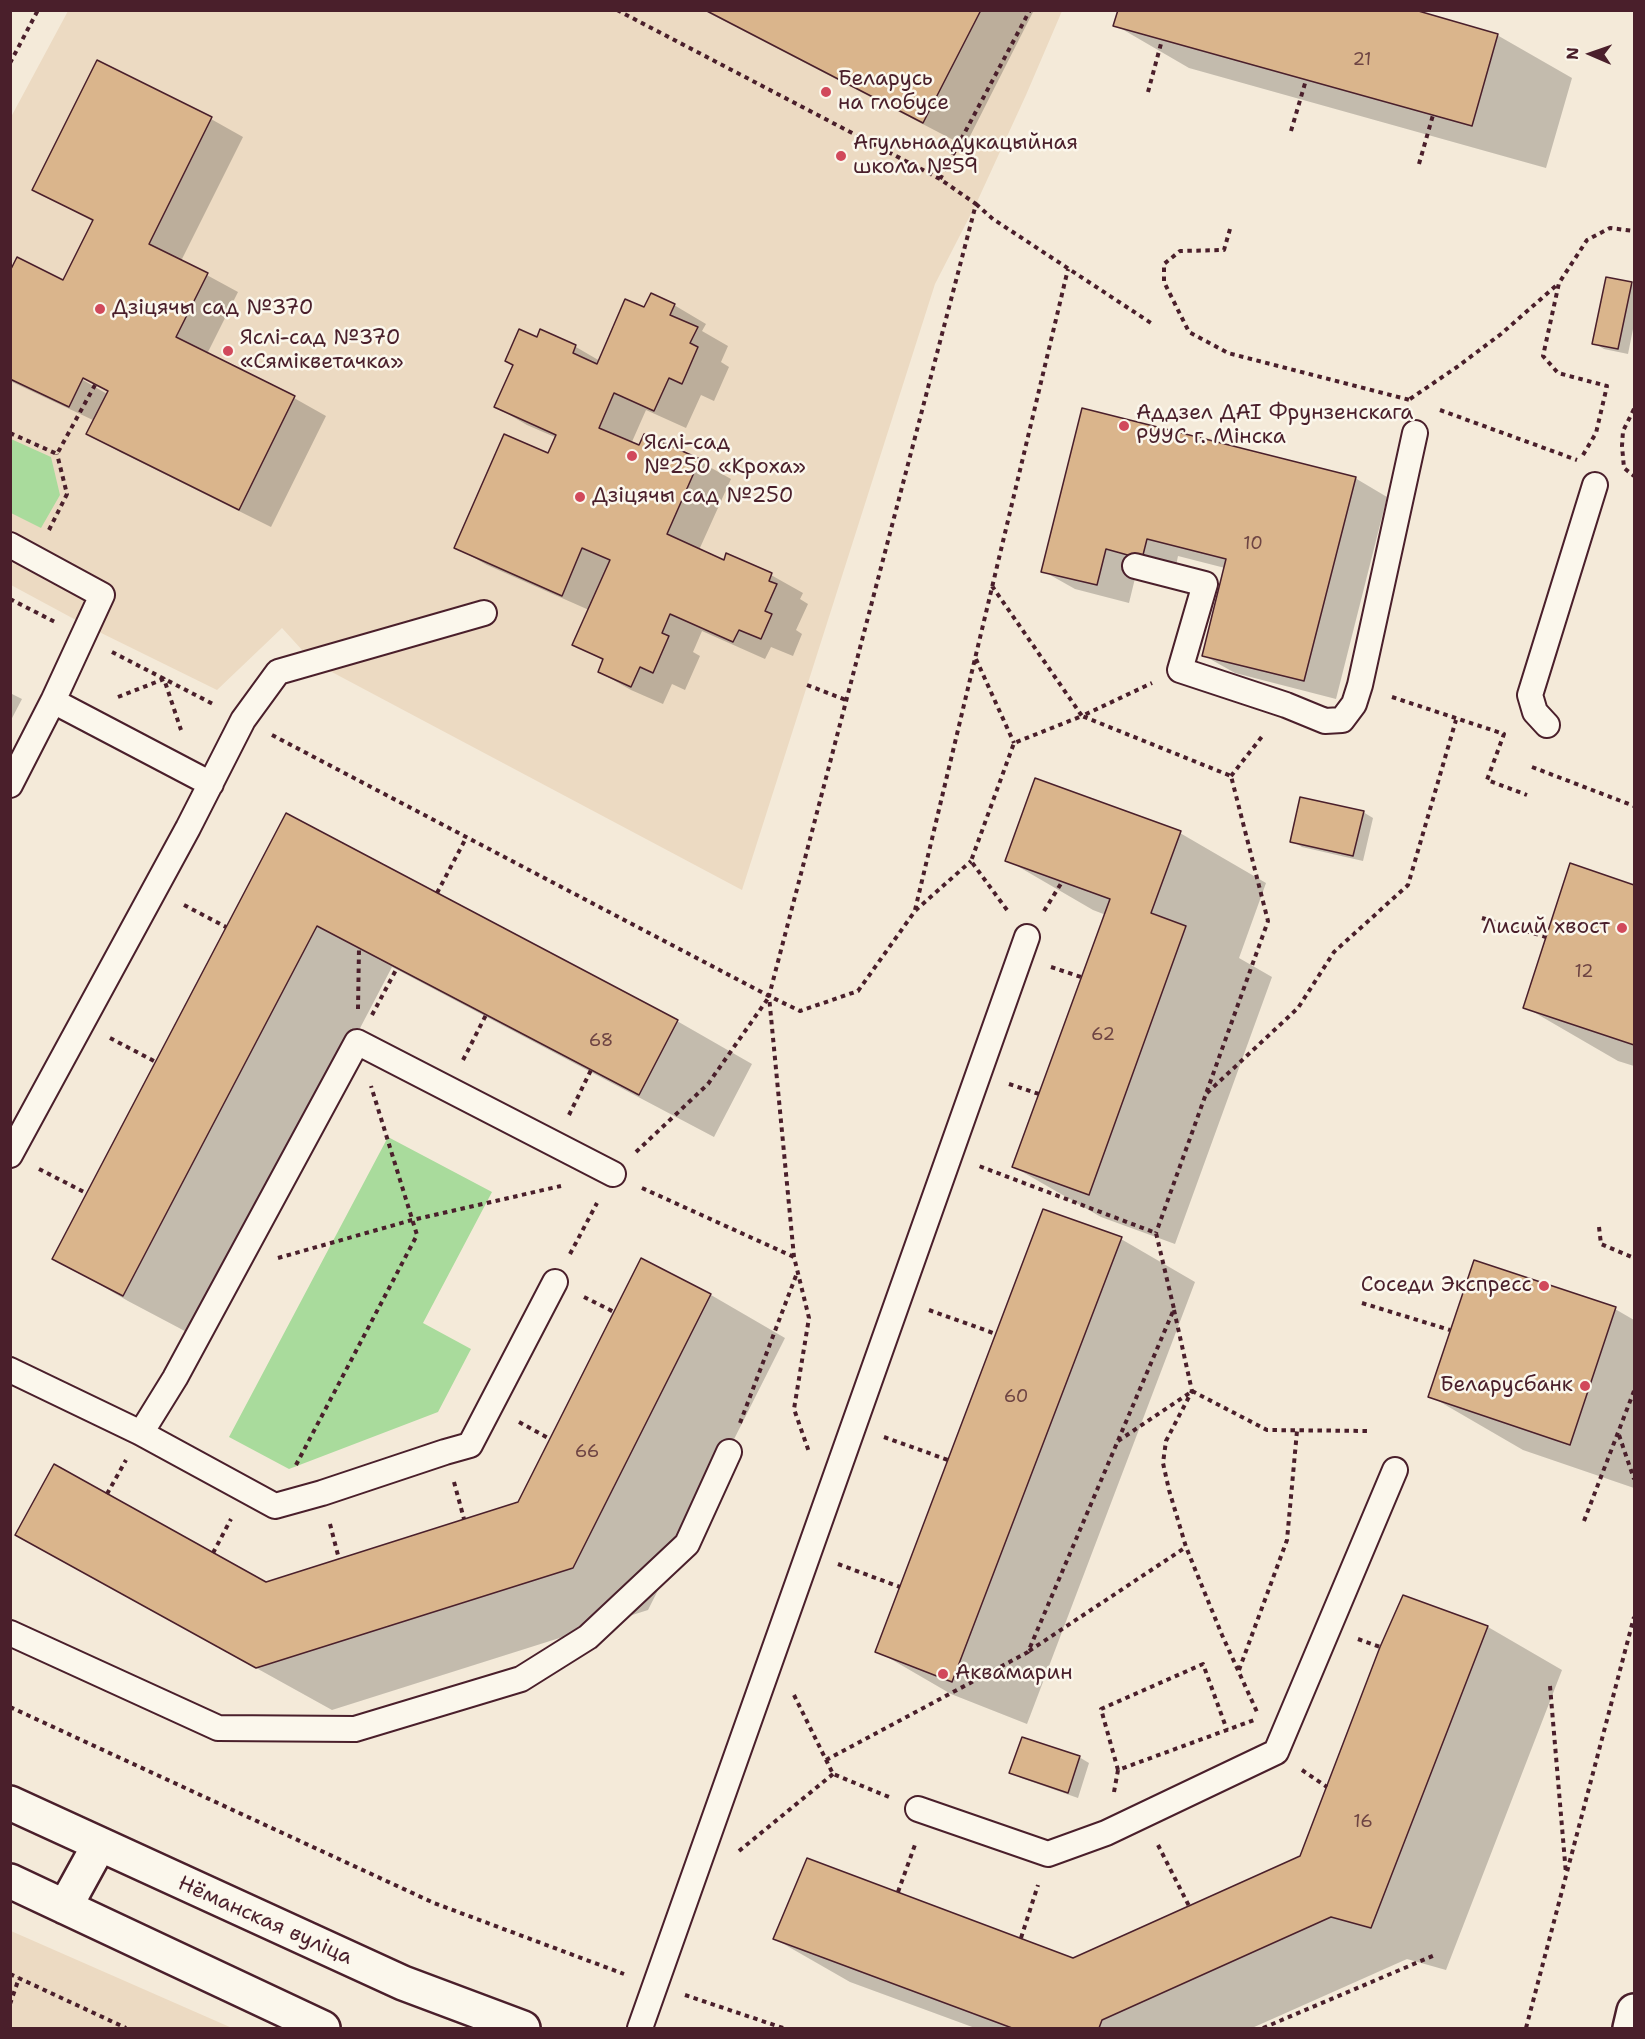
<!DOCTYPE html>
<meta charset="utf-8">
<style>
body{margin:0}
#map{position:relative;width:1645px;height:2039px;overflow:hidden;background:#f4ead9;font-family:"Shantell Sans",sans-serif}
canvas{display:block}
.frame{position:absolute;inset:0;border:12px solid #4a1f2b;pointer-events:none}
.north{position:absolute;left:1561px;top:24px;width:60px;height:60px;-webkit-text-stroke:4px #fbf7ec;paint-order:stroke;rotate:272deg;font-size:16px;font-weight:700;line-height:24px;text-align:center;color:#4a1f2b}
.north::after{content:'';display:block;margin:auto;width:21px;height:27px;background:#4a1f2b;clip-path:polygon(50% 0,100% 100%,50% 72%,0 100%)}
</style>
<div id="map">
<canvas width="1645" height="2039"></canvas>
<div class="frame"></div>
<div class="north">N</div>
</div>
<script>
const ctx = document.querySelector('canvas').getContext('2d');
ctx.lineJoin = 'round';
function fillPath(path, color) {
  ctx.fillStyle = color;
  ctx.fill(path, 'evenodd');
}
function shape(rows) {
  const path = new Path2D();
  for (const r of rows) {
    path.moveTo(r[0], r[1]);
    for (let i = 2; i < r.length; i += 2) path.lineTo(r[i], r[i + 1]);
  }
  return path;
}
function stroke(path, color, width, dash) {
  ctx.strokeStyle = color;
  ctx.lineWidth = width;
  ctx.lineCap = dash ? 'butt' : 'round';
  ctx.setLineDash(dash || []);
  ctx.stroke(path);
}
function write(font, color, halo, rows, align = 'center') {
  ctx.font = font + ' "Shantell Sans",sans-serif';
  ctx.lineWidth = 5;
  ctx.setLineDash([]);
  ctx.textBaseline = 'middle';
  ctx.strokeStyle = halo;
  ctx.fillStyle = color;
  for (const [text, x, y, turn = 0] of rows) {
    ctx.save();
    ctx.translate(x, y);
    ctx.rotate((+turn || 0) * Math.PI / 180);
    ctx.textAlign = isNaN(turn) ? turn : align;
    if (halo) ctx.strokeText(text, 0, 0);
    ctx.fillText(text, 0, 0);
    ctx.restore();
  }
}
const built = shape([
 [68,11,1062,11,1026,95,976,204,935,284,742,890,313,662,282,628,217,690,87,626,11,585,11,117],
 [11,1931,232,2028,11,2028]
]);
const green = shape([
 [11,439,51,457,60,495,41,528,11,513],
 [388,1137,492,1192,423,1323,471,1349,438,1412,289,1469,229,1437]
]);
const shadow = shape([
 [703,10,1034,10,965,146],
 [1115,25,1497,35,1572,78,1546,168,1189,68],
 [211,119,243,137,181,261,238,292,207,354,294,398,326,416,271,527,120,452,88,434,95,421,10,381,10,274,64,282,94,222,34,190],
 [77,373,109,392,109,395,76,376],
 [1631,284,1634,285,1634,324,1628,354,1604,349,1594,343],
 [674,305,706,324,702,331,728,346,721,362,729,367,714,401,701,395,686,428,646,410,631,444,699,461,731,479,699,550,725,562,771,575,803,593,800,599,808,604,796,630,802,634,793,656,771,647,765,659,702,631,693,652,700,656,685,690,672,684,663,704,631,690,599,672,604,661,574,644,589,610,487,565,455,547,549,455,557,438,527,425,496,407,541,331,576,347,600,361,645,309],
 [1083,410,1355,478,1387,497,1336,699,1235,673,1203,655,1225,568,1178,556,1174,576,1138,566,1129,603,1075,589,1043,571],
 [10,693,22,699,10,722],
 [1363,812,1373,818,1363,861,1302,847,1292,841],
 [286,815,677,1021,752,1064,714,1137,392,967,198,1338,128,1301,54,1258],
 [1180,833,1266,883,1239,958,1272,977,1175,1244,1101,1217,1014,1167,1106,915,1093,910,1007,860],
 [1571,865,1634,886,1634,1066,1618,1061,1525,1007],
 [1121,1239,1195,1282,1027,1724,951,1694,877,1651],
 [642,1260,711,1295,785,1338,648,1610,332,1710,92,1577,266,1583,519,1503],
 [1615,1309,1634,1320,1634,1488,1523,1450,1430,1396],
 [1488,1627,1562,1670,1446,1970,1407,1959,1252,2028,975,2028,850,1982,775,1939,1073,1959,1301,1858],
 [1079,1757,1089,1763,1078,1798,1021,1778,1011,1772]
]);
const building = shape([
 [705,10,981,10,923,123,705,10],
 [1118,10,1415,10,1498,34,1472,126,1113,26,1118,10],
 [97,60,212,117,149,244,208,273,176,337,295,396,239,510,86,434,108,391,83,378,69,407,10,379,10,271,17,257,63,280,93,220,32,190,97,60],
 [1606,277,1632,282,1618,349,1592,344,1606,277],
 [651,293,675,304,670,315,698,327,690,343,698,347,682,384,669,378,654,411,614,393,599,428,639,445,644,434,700,459,667,534,724,560,726,553,772,573,769,581,777,584,765,611,772,614,761,639,739,630,733,642,670,614,662,633,669,636,653,673,640,667,631,687,598,672,603,659,572,645,610,560,582,548,562,596,454,548,504,434,548,453,556,435,494,407,513,365,505,361,519,329,537,337,540,329,576,345,573,353,597,364,625,299,644,307,651,293],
 [1082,408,1356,477,1304,681,1202,656,1226,559,1147,539,1142,559,1106,549,1097,585,1041,572,1082,408],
 [1035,778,1181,831,1151,913,1186,926,1089,1195,1012,1167,1110,899,1005,861,1035,778],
 [1300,797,1364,811,1353,856,1290,842,1300,797],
 [286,813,678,1020,639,1095,317,926,123,1296,52,1259,286,813],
 [1570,863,1634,885,1634,1045,1523,1008,1570,863],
 [1043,1209,1122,1237,952,1682,875,1652,1043,1209],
 [641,1258,711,1294,573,1568,256,1668,15,1535,54,1464,266,1582,518,1502,641,1258],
 [1474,1260,1616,1307,1570,1445,1428,1397,1474,1260],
 [1403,1595,1488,1626,1371,1928,1331,1917,1102,2020,1099,2028,1012,2028,773,1939,807,1858,1073,1958,1300,1856,1380,1647,1403,1595],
 [1022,1737,1080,1756,1068,1793,1009,1773,1022,1737]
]);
const path = shape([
 [617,10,940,179,976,204,769,996,794,1257,809,1318,794,1409,809,1452],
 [10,63,38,10],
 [1148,92,1162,40],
 [1291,131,1306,80],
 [1419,164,1433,115],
 [940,179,1030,10],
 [976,204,993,219,1154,325],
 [1230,229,1224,250,1180,251,1164,264,1164,282,1189,332,1228,353,1410,400],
 [1410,399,1457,367,1501,334,1558,284],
 [1634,409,1623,431,1622,446,1624,468,1634,476],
 [1440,410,1577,460],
 [10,433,57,454,95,385],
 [1583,455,1596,433,1607,386,1558,373,1543,356,1559,283,1587,240,1610,228,1634,231],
 [49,530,67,494,57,454],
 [992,586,1082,716,1152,683],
 [10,599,55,622],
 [112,652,215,705],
 [976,659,1014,743],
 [807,685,846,700],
 [118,697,164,679,181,730],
 [1392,697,1504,734,1487,780,1527,795],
 [272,735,769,996,800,1011,858,991,915,911,971,861],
 [1532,767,1634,806],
 [1231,776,1264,734],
 [437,893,466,838],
 [184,905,226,927],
 [915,910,1068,269],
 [1007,910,971,861,1014,743,1082,716,1231,776,1268,921,1156,1233],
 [1044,911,1062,882],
 [1482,918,1546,937],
 [1051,967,1081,977],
 [358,1009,359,948],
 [372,1015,397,968],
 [110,1038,154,1061],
 [463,1060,486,1015],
 [1009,1084,1039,1094],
 [1207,1093,1298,1008,1334,952,1408,885,1456,720],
 [569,1115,591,1070],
 [636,1152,708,1084,769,997],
 [39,1169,86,1193],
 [642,1188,794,1257],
 [1599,1227,1601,1244,1634,1258],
 [570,1254,597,1203],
 [278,1258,412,1220,561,1186],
 [584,1297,614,1312],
 [1362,1303,1450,1330],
 [929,1310,996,1334],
 [1174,1310,1192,1391,1166,1441,1163,1463,1169,1490,1186,1547,1222,1635,1257,1712],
 [1192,1391,1267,1430,1370,1431],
 [519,1422,550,1439],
 [740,1423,797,1273],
 [1619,1435,1634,1479],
 [884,1437,948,1460],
 [1118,1441,1191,1392],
 [296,1465,417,1235,371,1086],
 [454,1482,464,1519],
 [107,1494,126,1460],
 [1584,1521,1634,1391],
 [330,1524,339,1559],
 [213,1553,231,1519],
 [838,1564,900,1587],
 [1358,1639,1380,1647],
 [1029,1651,1186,1547],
 [1239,1670,1287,1540,1297,1431],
 [1550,1686,1566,1874],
 [794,1695,833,1774,889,1797],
 [10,1707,434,1903,624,1974],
 [826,1760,1028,1652,1174,1309,1156,1233,979,1166],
 [1118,1770,1101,1709,1203,1664,1227,1730],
 [1302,1770,1327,1787],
 [1114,1792,1118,1770,1254,1720],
 [1158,1845,1189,1906],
 [739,1851,833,1774],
 [898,1892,916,1842],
 [1021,1938,1038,1885],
 [10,1974,126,2028],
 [685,1995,783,2028],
 [10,2004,19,1978],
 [1263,2028,1435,1955],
 [1526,2028,1634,1617]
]);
const service = shape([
 [10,545,102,595,53,701],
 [1135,566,1205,584,1180,670,1286,705,1325,721,1342,720,1354,704,1360,685,1415,433],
 [1547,725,1535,712,1530,695,1595,485],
 [10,785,53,701,211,784],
 [10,1155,188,828,243,720,278,672,484,613],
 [10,1370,141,1433,275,1506,322,1493,445,1452,470,1445,555,1282],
 [141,1433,175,1378,357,1042,613,1174],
 [10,1633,218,1728,355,1729,521,1679,588,1637,687,1544,729,1452],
 [918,1809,1048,1854,1106,1833,1276,1752,1395,1470],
 [640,2028,1027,937]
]);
const secondary = shape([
 [10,1803,403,1983,523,2028],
 [10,1881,323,2028],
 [65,1907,99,1845],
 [1630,2028,1634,2011]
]);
const markers = [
 [826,92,6,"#d1495b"],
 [841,156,6,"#d1495b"],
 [100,309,6,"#d1495b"],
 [228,351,6,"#d1495b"],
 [1124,426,6,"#d1495b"],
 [632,456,6,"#d1495b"],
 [580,497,6,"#d1495b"],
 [1622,928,6,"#d1495b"],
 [1544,1286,6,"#d1495b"],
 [1585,1386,6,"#d1495b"],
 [943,1674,6,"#d1495b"]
];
const numberNames = [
 ["21",1362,60],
 ["10",1253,544],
 ["12",1584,972],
 ["62",1103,1035],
 ["68",601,1041],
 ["60",1016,1397],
 ["66",587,1452],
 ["16",1363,1822]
];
const poiNames = [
 ["Беларусь",838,80],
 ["на глобусе",838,104],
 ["Агульнаадукацыйная",853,144],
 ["школа №59",853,168],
 ["Дзіцячы сад №370",112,309],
 ["Яслі-сад №370",240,339],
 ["«Сямікветачка»",240,363],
 ["Аддзел ДАІ Фрунзенскага",1136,414],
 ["РУУС г. Мінска",1136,438],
 ["Яслі-сад",644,444],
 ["№250 «Кроха»",644,468],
 ["Дзіцячы сад №250",592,497],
 ["Лисий хвост",1610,928,"right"],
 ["Соседи Экспресс",1532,1286,"right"],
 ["Беларусбанк",1573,1386,"right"],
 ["Аквамарин",955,1674]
];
const streetNames = [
 ["Нёманская вуліца",265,1921,24]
];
fillPath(built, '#ecdac2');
fillPath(green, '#a9db9c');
fillPath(shadow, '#0003');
fillPath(building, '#dab58c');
stroke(building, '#4a1f2b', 1.5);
stroke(service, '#4a1f2b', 28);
stroke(secondary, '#4a1f2b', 38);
stroke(path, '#4a1f2b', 4, [4.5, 4.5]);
stroke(service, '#fbf7ec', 24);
stroke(secondary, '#fbf7ec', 33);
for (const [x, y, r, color] of markers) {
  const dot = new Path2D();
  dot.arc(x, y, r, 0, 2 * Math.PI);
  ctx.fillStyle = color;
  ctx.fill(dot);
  stroke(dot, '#fbf7ec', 2);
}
write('18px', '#6e4443', null, numberNames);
write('21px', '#4a1f2b', '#fbf7ec', poiNames, 'left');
write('21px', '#4a1f2b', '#fbf7ec', streetNames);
</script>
